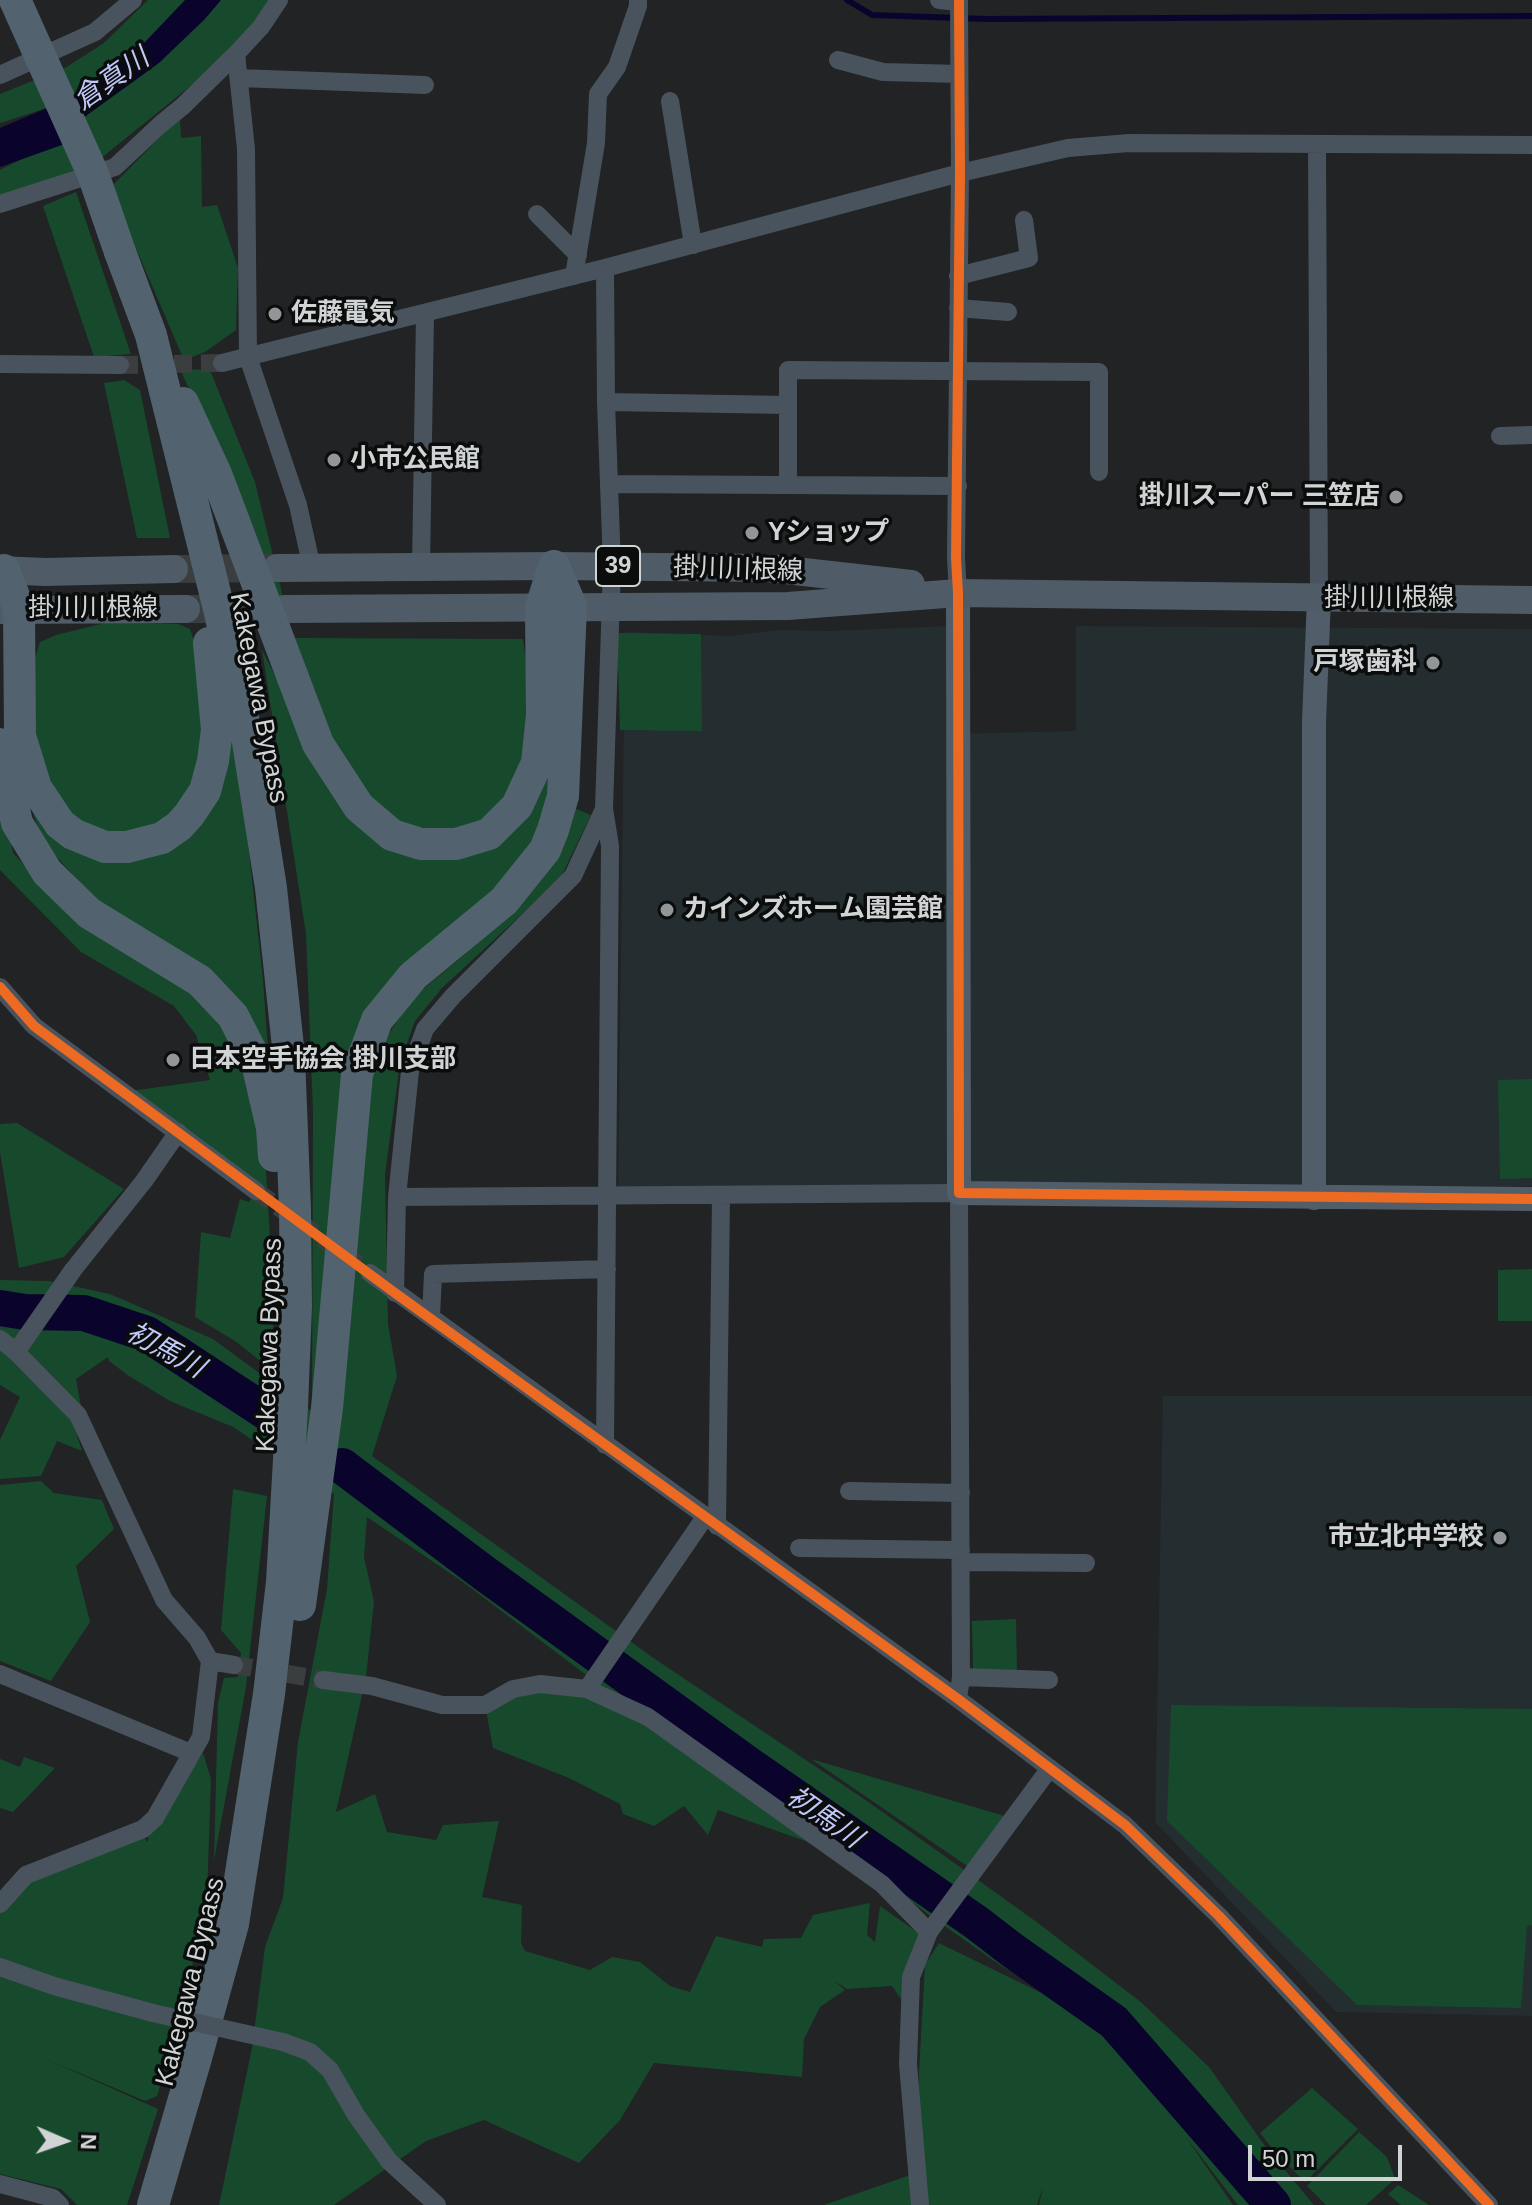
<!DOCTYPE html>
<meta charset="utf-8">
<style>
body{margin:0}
#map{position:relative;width:1532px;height:2205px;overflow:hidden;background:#212324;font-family:Helvetica,sans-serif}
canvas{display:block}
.north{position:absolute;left:24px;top:2101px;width:80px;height:80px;-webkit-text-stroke:6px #0b0d0d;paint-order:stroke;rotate:92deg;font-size:22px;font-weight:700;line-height:32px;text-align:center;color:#d1d4d5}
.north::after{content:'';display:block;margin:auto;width:28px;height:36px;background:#d1d4d5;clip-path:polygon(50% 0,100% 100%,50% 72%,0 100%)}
.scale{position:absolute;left:1248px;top:2145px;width:154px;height:36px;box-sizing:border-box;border:4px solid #d1d4d5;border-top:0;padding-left:10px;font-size:24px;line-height:28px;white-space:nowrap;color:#d1d4d5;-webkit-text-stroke:6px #0b0d0d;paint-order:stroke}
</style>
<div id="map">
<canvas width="1532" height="2205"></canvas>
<div class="north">N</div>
<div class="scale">50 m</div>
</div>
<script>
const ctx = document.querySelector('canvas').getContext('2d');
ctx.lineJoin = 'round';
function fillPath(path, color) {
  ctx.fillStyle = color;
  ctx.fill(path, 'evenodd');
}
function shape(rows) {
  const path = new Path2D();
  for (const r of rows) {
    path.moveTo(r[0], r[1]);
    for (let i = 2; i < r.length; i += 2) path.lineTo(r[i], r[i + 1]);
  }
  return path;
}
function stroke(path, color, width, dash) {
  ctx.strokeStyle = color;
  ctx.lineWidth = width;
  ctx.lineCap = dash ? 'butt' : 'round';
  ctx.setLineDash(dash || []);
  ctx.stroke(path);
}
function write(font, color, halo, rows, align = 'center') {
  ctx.font = font + ' Helvetica,"Noto Sans JP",sans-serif';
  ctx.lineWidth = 7;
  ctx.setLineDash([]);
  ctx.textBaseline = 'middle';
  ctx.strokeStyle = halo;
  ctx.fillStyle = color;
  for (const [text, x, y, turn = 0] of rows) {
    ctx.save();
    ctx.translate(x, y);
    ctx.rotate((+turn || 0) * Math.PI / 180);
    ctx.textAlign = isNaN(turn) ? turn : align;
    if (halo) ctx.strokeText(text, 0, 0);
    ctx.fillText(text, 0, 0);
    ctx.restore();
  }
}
const built = shape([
 [951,626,951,734,1076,731,1076,626,1532,629,1532,1186,618,1189,625,632,730,636,778,630,828,631],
 [1163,1396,1532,1396,1532,2016,1336,2012,1155,1822]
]);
const green = shape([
 [148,0,271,0,225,58,100,159,47,108,0,123,0,94,65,68,104,43],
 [180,117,181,138,201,136,202,207,217,205,238,268,236,330,205,352,184,360,110,188],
 [62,139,77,171,0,197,0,170],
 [76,192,131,354,94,357,43,206],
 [180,369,210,370,255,482,291,630,221,460],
 [124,380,140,390,170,538,137,538,104,383],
 [109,622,178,624,190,629,196,646,203,731,192,793,170,818,138,831,112,833,84,827,55,797,34,736,35,658,40,642,56,635],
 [617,633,701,634,702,731,620,730],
 [294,638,523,639,530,692,531,722,512,797,472,830,403,827,375,808,337,762],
 [262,650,297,718,372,828,494,844,552,727,554,793,533,845,507,879,363,1029,312,1402,313,1110,306,934],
 [232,737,248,843,263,979,269,1065,106,911,43,842,31,807,163,851],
 [0,775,13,853,33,874,184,984,217,1018,237,1047,265,1155,274,1306,272,1370,235,1341,195,1317,201,1232,230,1238,240,1199,249,1202,259,1188,130,1091,210,1080,196,1035,174,1006,81,952,0,870],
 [574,808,591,815,560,879,442,988,415,1021,400,1063,385,1174,388,1324,397,1376,372,1456,655,1659,867,1801,960,1867,1038,1923,1142,2003,1209,2067,1265,2146,1314,2205,1238,2205,1185,2136,1233,2205,1039,2205,1043,2187,1037,2205,824,2205,916,2173,920,2191,919,2072,925,1965,939,1943,1062,2003,1000,1965,929,1915,892,1887,811,1843,718,1810,708,1835,684,1806,654,1826,623,1814,620,1804,569,1778,493,1748,485,1705,529,1686,598,1684,463,1582,367,1517,364,1557,374,1602,366,1677,336,1812,375,1794,387,1832,436,1840,443,1825,499,1821,482,1897,522,1905,521,1943,525,1951,590,1970,612,1957,640,1962,670,1986,690,1992,716,1936,762,1947,764,1939,801,1938,813,1915,870,1903,867,1935,875,1942,880,1906,924,1937,901,1999,892,1986,847,1989,834,1981,845,1990,820,2007,804,2039,802,2077,654,2063,620,2120,579,2163,484,2120,426,2141,334,2205,219,2205,252,2048,265,1947,283,1898,298,1742,327,1589,334,1494,233,1427,170,1401,129,1376,109,1361,108,1357,76,1379,85,1429,0,1343,0,1280,49,1281,110,1294,213,1339,337,1430,364,1094,380,1048,411,999,457,961,524,900],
 [1532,1079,1532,1178,1500,1179,1498,1080],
 [17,1123,124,1189,64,1257,19,1268,0,1152,0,1124],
 [1532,1269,1532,1321,1498,1321,1498,1270],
 [0,1346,72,1420,82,1451,57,1441,41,1476,0,1479,0,1440,20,1397,0,1385],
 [41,1481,54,1493,102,1500,114,1529,76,1566,90,1622,51,1681,0,1661,0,1485],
 [233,1489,267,1496,246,1687,214,1860,218,1703,224,1678,238,1677,241,1653,221,1630],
 [1016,1619,1017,1673,973,1673,972,1621],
 [1171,1705,1532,1709,1532,1925,1527,1926,1521,2008,1357,2005,1167,1821],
 [203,1753,211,1779,207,1896,179,2028,157,2096,145,2101,44,2058,158,2109,127,2205,77,2205,61,2189,0,2174,0,1913,27,1877,141,1832,147,1842,152,1827],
 [24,1757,55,1768,13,1812,0,1808,0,1759,20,1767],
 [811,1759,1008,1817,970,1868],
 [1312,2088,1358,2129,1305,2182,1275,2152,1260,2133],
 [1359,2132,1387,2157,1395,2179,1366,2205,1326,2205,1307,2186],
 [1398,2185,1429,2205,1401,2205,1388,2194]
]);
const water = shape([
 [185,0,221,0,204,20,159,63,83,118,90,135,0,167,0,128,73,97,145,42]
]);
const stream = shape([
 [847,0,872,15,987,19,1532,16]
]);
const river = shape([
 [0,1308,25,1312,84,1313,147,1334,272,1416],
 [342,1466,484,1573,748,1764,977,1923,1012,1950,1114,2022,1273,2205]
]);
const streetTunnel = shape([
 [120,365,222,363],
 [256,1191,370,1273],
 [234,1665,323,1680]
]);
const primaryTunnel = shape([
 [174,569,273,568],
 [186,609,285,609]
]);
const street = shape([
 [939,0,959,2],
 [236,54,246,149,248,357,298,505,312,568],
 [838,60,883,72,959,74],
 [0,75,95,32,133,0],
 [239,78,425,85],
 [670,101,693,245],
 [1317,144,1319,598],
 [0,204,115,167,161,124,183,106,236,54,261,27,279,0],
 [537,214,578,255],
 [605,268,606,402,612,566,604,809,610,846,605,1445],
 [574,276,596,143,598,94,617,67,638,6,638,0],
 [958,276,1029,258,1024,220],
 [958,308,1008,312],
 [222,363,605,268,960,173,1068,148,1129,143,1532,145],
 [0,364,120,365],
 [606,402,788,405],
 [1500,436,1532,435],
 [609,484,958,486],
 [788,484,788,370,1099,372,1099,472],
 [421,567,425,313],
 [958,593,956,558,960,173,959,0],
 [0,987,34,1026,256,1191],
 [397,1197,959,1193,961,1677,958,1699],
 [370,1273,958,1699,1125,1825,1219,1916,1489,2205],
 [395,1293,397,1197,410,1071,425,1029,453,996,573,876,604,809],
 [431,1317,433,1274,607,1269],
 [0,1339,16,1352],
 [849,1491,961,1493],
 [717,1526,721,1195],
 [799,1548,961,1550],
 [961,1562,1086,1563],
 [210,1661,234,1665],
 [0,1674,191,1753],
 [961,1677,1049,1680],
 [323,1680,372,1686,442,1705,485,1705,513,1689,540,1684,587,1689,705,1517],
 [587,1689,648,1717,882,1884,929,1932],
 [0,1904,26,1875,143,1829,155,1818,201,1737,210,1661,197,1638,164,1600,78,1415,16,1352,73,1270,144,1181,178,1132],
 [0,1967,54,1986,153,2013],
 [283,2042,310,2052,330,2070,356,2115,389,2161,437,2205],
 [0,2184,53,2198,60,2205],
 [920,2205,908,2064,911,1977,929,1932,1050,1768]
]);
const secondary = shape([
 [958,593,959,1193,1532,1199],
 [1314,1198,1314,722,1319,598]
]);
const primary = shape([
 [277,568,554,566,768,568,911,584],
 [0,570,45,572,174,569],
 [285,609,788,606,958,593,1532,600],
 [0,610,186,609]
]);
const highway = shape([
 [120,252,151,335,220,613,247,736,271,888,289,1056,295,1209,296,1307,292,1407,282,1582,269,1694,233,1924,196,2058,153,2205],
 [183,403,216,474,318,744,359,807,392,835,421,844,456,844,489,834,517,806,537,763,542,715,541,607,554,566],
 [4,570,19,609,20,736,36,788,60,824,73,834,105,847,127,847,162,838,179,826,189,815,205,791,213,761,217,730,209,643],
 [0,744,17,823,47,872,89,913,200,981,233,1016,257,1063,272,1128,274,1156],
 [300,1605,327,1408,357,1074,377,1020,413,976,504,901,545,850,553,830,563,796,571,606,554,566]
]);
const streetBridge = shape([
 [153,2013,283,2042]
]);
const highwayBridge = shape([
 [15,0,93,174,120,252]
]);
const cycleway = shape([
 [959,0,960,173,956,558,958,593,959,1193,1532,1199],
 [0,987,34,1026,395,1293,958,1699,1125,1825,1219,1916,1489,2205]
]);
const markers = [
 [275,314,8,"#939697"],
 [334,460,8,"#939697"],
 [1396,497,8,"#939697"],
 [752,533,8,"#939697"],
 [1433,663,8,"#939697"],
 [667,910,8,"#939697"],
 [173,1060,8,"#939697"],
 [1500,1538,8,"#939697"]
];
const shields = [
 [618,566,44]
];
const shieldNames = [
 ["39",618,566]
];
const poiNames = [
 ["佐藤電気",291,314],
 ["小市公民館",350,460],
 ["掛川スーパー 三笠店",1380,497,"right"],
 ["Yショップ",768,533],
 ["戸塚歯科",1417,663,"right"],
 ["カインズホーム園芸館",683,910],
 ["日本空手協会 掛川支部",189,1060],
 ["市立北中学校",1484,1538,"right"]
];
const streetNames = [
 ["掛川川根線",738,570,2],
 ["掛川川根線",1389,599],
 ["掛川川根線",93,609],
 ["Kakegawa Bypass",258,698,79],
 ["Kakegawa Bypass",270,1345,-88],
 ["Kakegawa Bypass",191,1982,-76]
];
const waterNames = [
 ["倉真川",112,80,-35],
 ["初馬川",165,1351,29],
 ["初馬川",824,1818,35]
];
fillPath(built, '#242d30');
fillPath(green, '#174a2d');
fillPath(water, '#0a042d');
stroke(stream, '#0a042d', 6);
stroke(river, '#0a042d', 36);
stroke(streetTunnel, '#3b3e3f', 18, [18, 9]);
stroke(primaryTunnel, '#3b3e3f', 28, [28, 14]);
stroke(street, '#49535d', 18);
stroke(secondary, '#515e6a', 24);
stroke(primary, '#4f5b67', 28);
stroke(highway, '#52626f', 32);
stroke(streetBridge, '#49535d', 18);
stroke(highwayBridge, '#52626f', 32);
stroke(cycleway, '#ed6a23', 10);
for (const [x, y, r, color] of markers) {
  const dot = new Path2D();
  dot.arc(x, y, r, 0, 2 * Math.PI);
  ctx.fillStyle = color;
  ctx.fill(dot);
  stroke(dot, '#0b0d0d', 3);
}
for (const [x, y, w] of shields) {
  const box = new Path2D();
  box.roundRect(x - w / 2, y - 20, w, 40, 6);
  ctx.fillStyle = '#0b0d0d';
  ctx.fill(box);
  stroke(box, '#d1d4d5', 2);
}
write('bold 24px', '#d1d4d5', null, shieldNames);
write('bold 26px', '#d1d4d5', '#0b0d0d', poiNames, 'left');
write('26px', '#d1d4d5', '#0b0d0d', streetNames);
write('italic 28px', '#c0c7f9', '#0b0d0d', waterNames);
</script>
